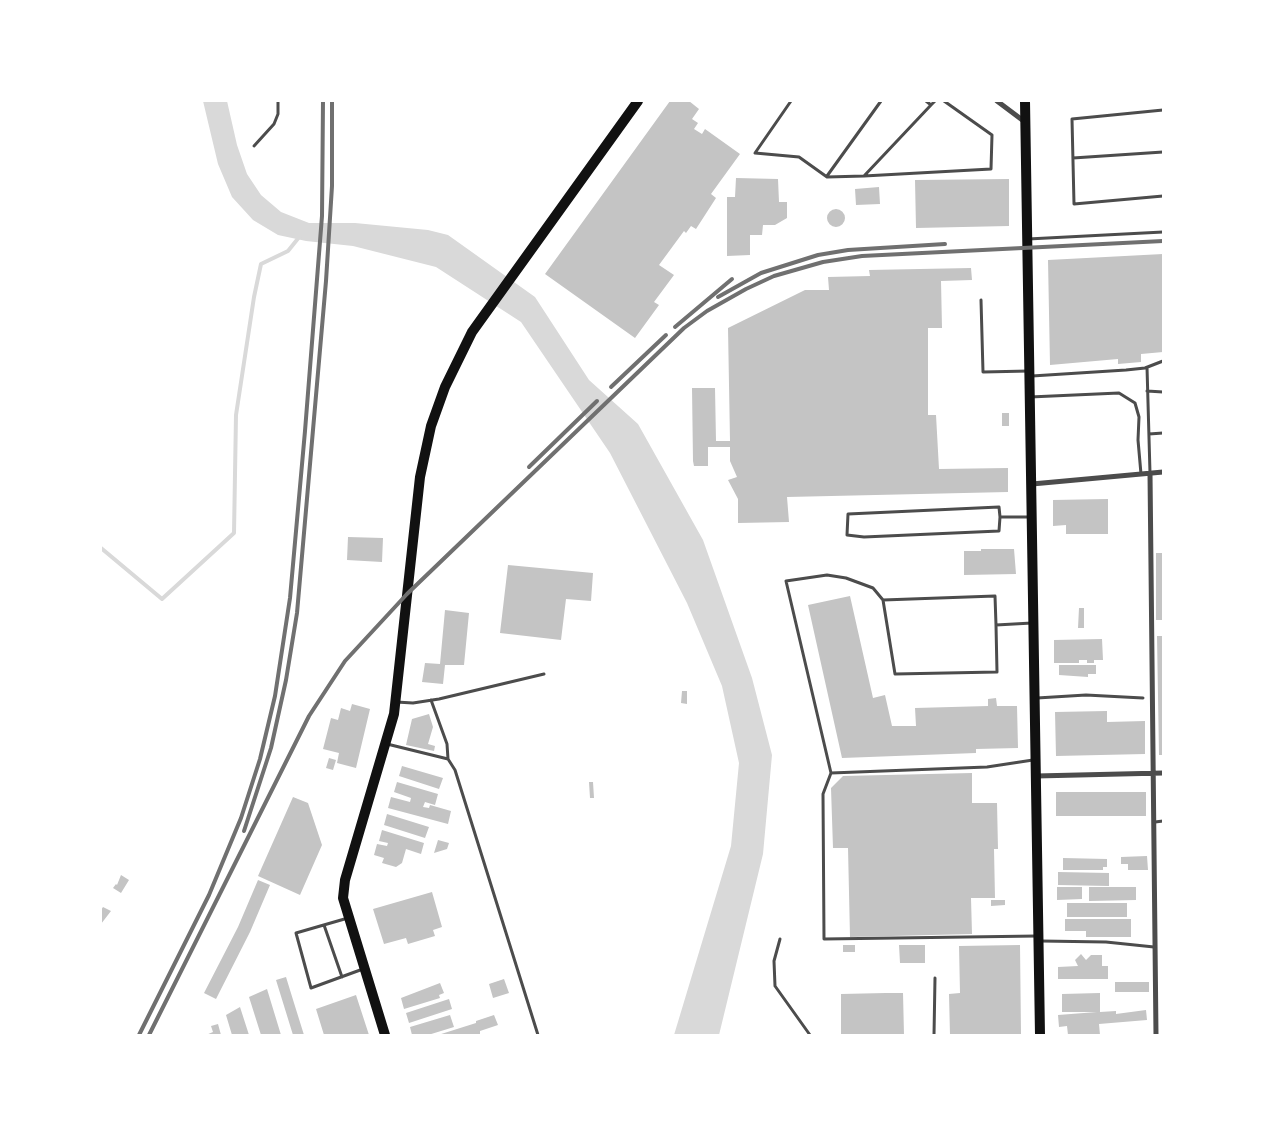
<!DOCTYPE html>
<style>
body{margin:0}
#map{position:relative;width:1264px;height:1136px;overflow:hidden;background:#fff;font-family:"Work Sans",sans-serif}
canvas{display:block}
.frame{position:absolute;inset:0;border:102px solid #fff;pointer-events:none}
</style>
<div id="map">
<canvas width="1264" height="1136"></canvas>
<div class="frame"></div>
</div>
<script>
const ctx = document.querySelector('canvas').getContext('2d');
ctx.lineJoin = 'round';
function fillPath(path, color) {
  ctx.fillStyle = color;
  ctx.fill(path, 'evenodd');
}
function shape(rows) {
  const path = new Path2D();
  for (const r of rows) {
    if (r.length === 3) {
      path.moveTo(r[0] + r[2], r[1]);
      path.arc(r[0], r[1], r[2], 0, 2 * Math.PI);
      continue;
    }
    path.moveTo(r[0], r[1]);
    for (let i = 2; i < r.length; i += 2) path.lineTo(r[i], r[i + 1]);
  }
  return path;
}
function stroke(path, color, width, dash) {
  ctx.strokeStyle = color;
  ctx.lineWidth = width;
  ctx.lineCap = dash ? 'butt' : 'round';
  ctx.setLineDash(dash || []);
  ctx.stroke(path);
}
const water = shape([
 [203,101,227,101,237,145,247,174,261,195,281,212,309,223,355,223,428,230,448,235,535,297,589,380,638,424,703,540,752,678,772,755,763,854,719,1035,674,1035,731,846,739,763,722,686,687,603,610,453,521,322,436,267,353,246,306,241,278,235,253,220,232,197,218,164]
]);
const stream = shape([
 [101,548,162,599,234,533,236,415,254,297,261,264,288,251,300,236]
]);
const building = shape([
 [670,101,689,101,699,109,692,119,698,123,694,129,702,134,705,129,740,154,711,194,716,198,696,229,691,226,686,233,684,231,659,265,674,275,654,302,659,305,635,338,545,274],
 [736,178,778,179,779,202,787,202,787,218,775,225,763,225,762,235,750,235,750,255,727,256,727,197,735,197],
 [1009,179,1009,226,916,228,915,180],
 [879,187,880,204,856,205,855,189],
 [836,218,9],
 [1163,254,1163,352,1141,354,1141,362,1118,364,1118,359,1050,365,1048,260],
 [971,268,972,280,941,281,942,328,928,328,928,415,936,415,939,469,1008,468,1008,492,787,497,789,522,738,523,738,499,728,480,737,477,730,461,730,447,708,447,708,466,694,466,693,461,692,388,715,388,716,441,730,441,728,328,805,290,829,290,828,277,870,276,869,270],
 [1002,413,1009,413,1009,426,1002,426],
 [1108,499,1108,534,1066,534,1066,525,1053,526,1053,500],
 [348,537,383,538,382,562,347,560],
 [981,549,1014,549,1016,574,964,575,964,551,981,551],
 [1156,553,1163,553,1163,620,1156,620],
 [508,565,593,573,591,601,566,599,561,640,500,633],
 [850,596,873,698,885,695,892,726,916,726,915,708,988,706,988,699,996,698,997,706,1017,706,1018,748,976,749,976,753,842,758,808,605],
 [1079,608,1084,608,1084,628,1078,628],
 [445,610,469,613,464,665,445,665,443,684,422,682,425,663,440,664],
 [1157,636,1163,636,1163,755,1159,755],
 [1102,639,1103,660,1094,660,1094,663,1087,663,1087,660,1079,660,1079,663,1054,663,1054,640],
 [1059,665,1096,665,1096,674,1088,674,1088,677,1059,675],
 [682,691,687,691,687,704,681,703],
 [352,704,370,709,356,768,337,763,339,753,323,749,331,718,338,720,341,708,350,711],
 [1107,711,1107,722,1145,721,1145,754,1056,756,1055,712],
 [429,714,433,727,428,744,435,746,434,751,406,745,412,719],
 [329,758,336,760,333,770,326,768],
 [402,766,443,778,439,789,399,776],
 [972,773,972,803,997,803,998,849,994,849,995,898,971,898,972,934,850,937,848,848,833,848,831,788,843,776],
 [397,782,438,794,435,805,425,802,423,807,429,808,430,805,451,811,448,824,388,808,391,797,410,802,411,798,394,792],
 [589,782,593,782,594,798,590,798],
 [1056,792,1146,792,1146,816,1056,816],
 [293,797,308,803,322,845,300,895,258,876],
 [387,814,429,827,425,838,384,825],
 [382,830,424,843,421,854,406,849,402,863,396,867,382,863,384,858,374,855,377,844,387,846,388,843,379,841],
 [438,840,449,843,447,849,434,853],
 [1147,856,1148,870,1128,870,1128,864,1121,864,1121,857],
 [1063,858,1107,859,1107,867,1103,867,1103,870,1063,870],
 [1058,872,1109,873,1109,886,1058,885],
 [121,875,129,880,121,893,113,888,116,884,117,885],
 [258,880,270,885,250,932,216,999,204,993,238,927],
 [1057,887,1082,887,1082,899,1057,900],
 [1089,887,1136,887,1136,900,1089,901],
 [432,892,442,927,433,930,435,936,408,944,406,938,384,944,373,909],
 [991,900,1005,900,1005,905,991,906],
 [1067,903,1127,903,1127,917,1067,917],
 [103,907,111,911,101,924,101,910],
 [1065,919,1131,919,1131,937,1086,937,1086,931,1065,931],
 [843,945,855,945,855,952,843,952],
 [899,945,925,945,925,963,900,963],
 [1020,945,1021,1035,950,1035,949,994,960,993,959,946],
 [1081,954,1086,960,1091,955,1102,955,1102,966,1108,966,1108,979,1058,979,1058,967,1078,966,1075,960],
 [286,977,294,1003,304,1035,293,1035,276,980],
 [504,979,509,993,493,998,489,984],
 [1115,982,1149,982,1149,992,1115,992],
 [440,983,444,993,439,995,440,998,404,1009,401,998],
 [267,989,281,1035,261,1035,249,997],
 [886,993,903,993,904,1035,841,1035,841,994],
 [1100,993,1100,1012,1116,1011,1116,1014,1146,1010,1147,1020,1099,1024,1100,1035,1068,1035,1067,1026,1059,1027,1058,1015,1097,1012,1062,1012,1062,994],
 [356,995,369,1035,324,1035,316,1009],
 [449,999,452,1009,409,1023,406,1013],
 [240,1007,249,1035,232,1035,226,1015],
 [450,1015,454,1027,428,1035,412,1035,410,1027],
 [494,1015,498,1025,480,1031,480,1034,438,1035,476,1023,476,1021],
 [218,1024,221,1035,206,1035,213,1032,211,1026]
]);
const service = shape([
 [791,101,755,153,799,157,827,177,864,176],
 [926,101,931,105,935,101],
 [931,105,864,176,991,169,992,135,944,101],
 [1163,110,1072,119,1074,204,1163,196],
 [254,146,274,124,278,114,278,101],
 [1073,158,1163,152],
 [827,176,881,101],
 [1028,239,1163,232],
 [981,300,983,372,1029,371],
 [1147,367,1150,473],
 [1032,376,1126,370,1145,368,1163,361],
 [1147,391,1163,392],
 [1030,397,1119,393,1135,403,1139,417,1138,440,1141,474],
 [1149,434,1163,433],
 [1000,517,999,507,848,514,847,535,864,537,999,531,1000,517,1031,517],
 [883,600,873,588,846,578,827,575,786,581,831,773,823,794,824,939,1037,936],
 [996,625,997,672,895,674,883,600,995,596,996,625,1032,623],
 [1037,698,1086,695,1143,698],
 [396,702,413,703,439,699,544,674],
 [387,744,448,759,447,744,431,700],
 [448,759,455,770,538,1035],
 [831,773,987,767,1033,760],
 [1155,822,1163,821],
 [348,918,296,933,311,988,363,969],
 [324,925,342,977],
 [780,939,774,961,775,986,810,1035],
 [1041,941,1106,942,1154,947],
 [934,1035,935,978]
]);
const minor = shape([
 [997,101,1025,122],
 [1150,473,1156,1035],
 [1032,484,1163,472],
 [1036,776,1163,773]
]);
const primary = shape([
 [1025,101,1040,1035],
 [385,1035,343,898,345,880,394,714,420,477,431,426,445,387,472,332,638,101]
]);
const rail = shape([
 [718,297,761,273,818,255,848,250,945,244],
 [675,327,732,279],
 [611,387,666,335],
 [529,467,597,401],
 [244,831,271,748,286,680,297,613,326,281,332,186,332,101],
 [139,1035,209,895,241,818,260,759,275,696,290,598,305,431,322,216,323,101],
 [149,1035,309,716,345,661,407,594,684,328,707,311,746,289,774,276,823,262,862,256,1163,241]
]);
fillPath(water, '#d9d9d9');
stroke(stream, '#d9d9d9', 4);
fillPath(building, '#c4c4c4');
stroke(service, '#4c4c4c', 3);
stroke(minor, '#4c4c4c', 5);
stroke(primary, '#111', 10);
stroke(rail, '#707070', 4);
</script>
